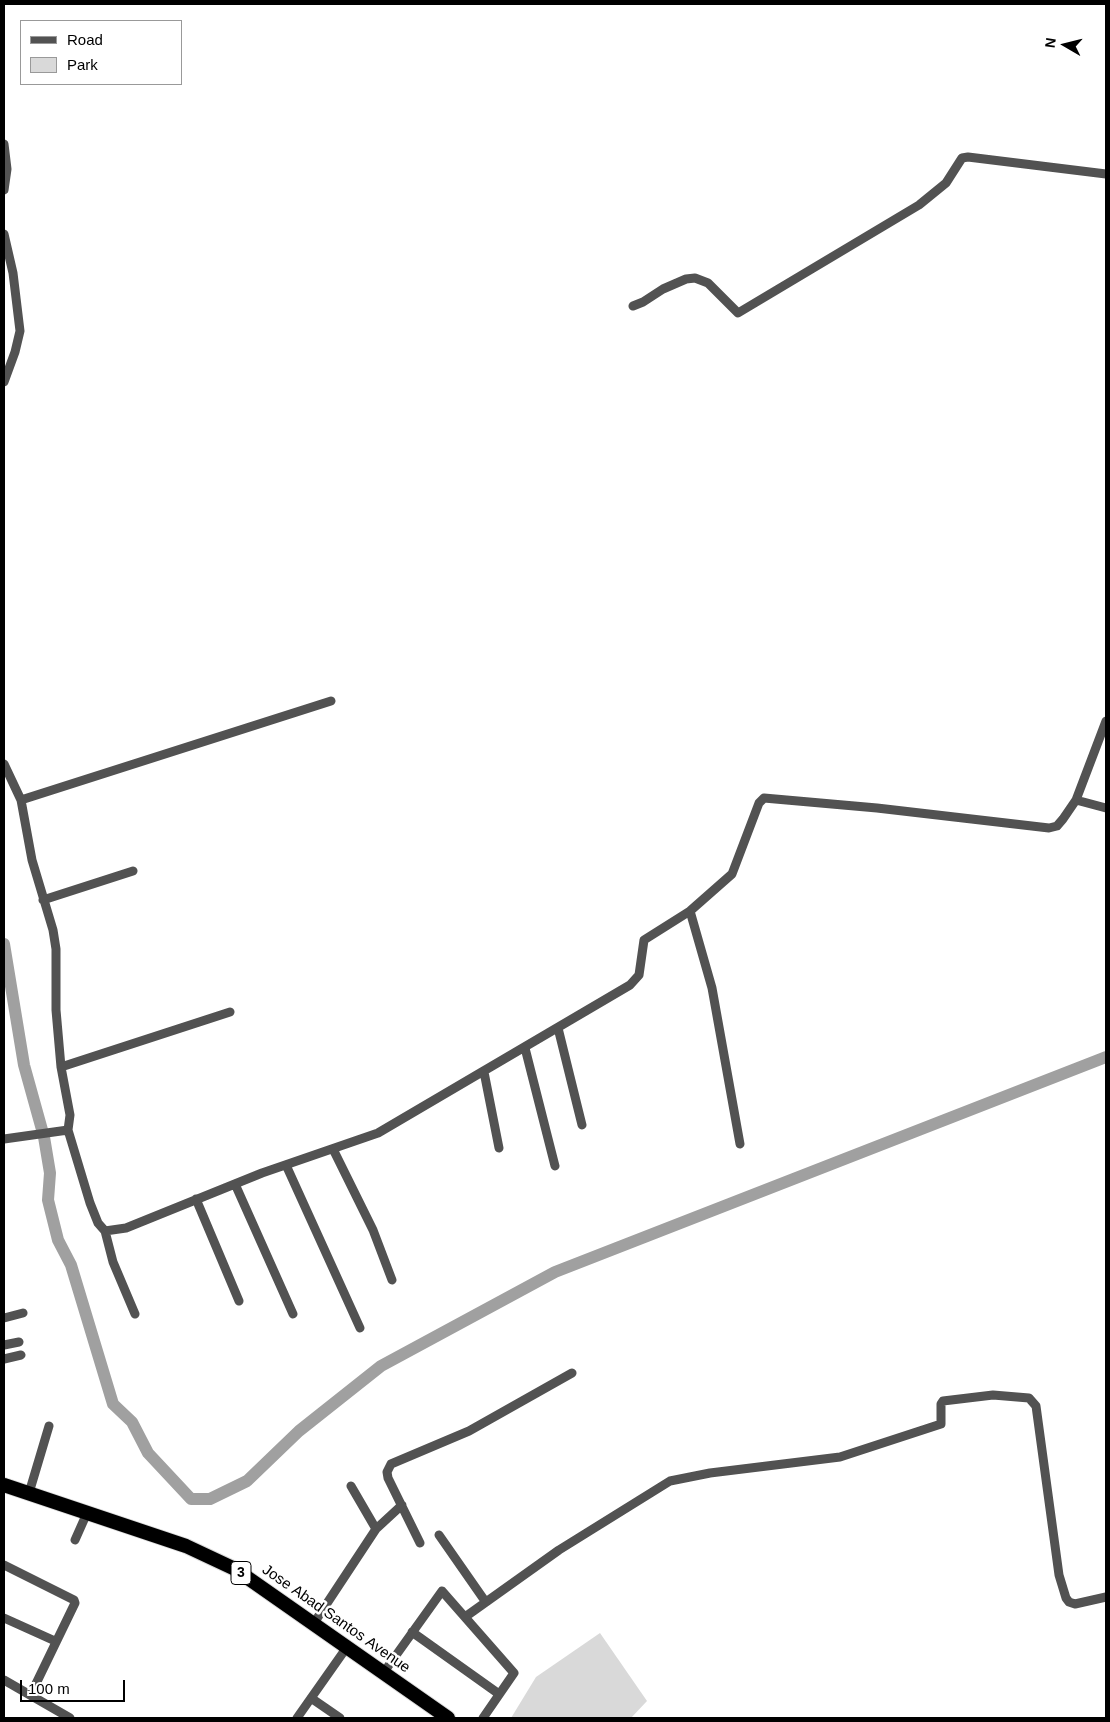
<!DOCTYPE html>
<style>
body{margin:0}
#map{position:relative;width:1110px;height:1722px;overflow:hidden;background:#fff;font-family:Helvetica,sans-serif}
canvas{display:block}
.frame{position:absolute;inset:0;border:5px solid #000;pointer-events:none}
.legend{position:absolute;left:20px;top:20px;width:162px;height:65px;box-sizing:border-box;background:#fff;border:1px solid #999;margin:0;padding:6px 9px;list-style:none;font-size:15px;color:#000}
.legend li{display:flex;align-items:center;gap:10px;height:25px}
.legend b{width:25px;border:1px solid #999}
.north{position:absolute;left:1040px;top:20px;width:50px;height:50px;-webkit-text-stroke:4px #fff;paint-order:stroke;rotate:278deg;font-size:14px;font-weight:700;line-height:20px;text-align:center;color:#000}
.north::after{content:'';display:block;margin:auto;width:18px;height:22px;background:#000;clip-path:polygon(50% 0,100% 100%,50% 72%,0 100%)}
.scale{position:absolute;left:20px;top:1680px;width:105px;height:22px;box-sizing:border-box;border:2px solid #000;border-top:0;padding-left:6px;font-size:15px;line-height:18px;white-space:nowrap;color:#000;-webkit-text-stroke:4px #fff;paint-order:stroke}
</style>
<div id="map">
<canvas width="1110" height="1722"></canvas>
<div class="frame"></div>
<ul class="legend">
<li><b style="height:6px;background:#525252"></b>Road</li>
<li><b style="height:14px;background:#d9d9d9"></b>Park</li>
</ul>
<div class="north">N</div>
<div class="scale">100 m</div>
</div>
<script>
const ctx = document.querySelector('canvas').getContext('2d');
ctx.lineJoin = 'round';
function fillPath(path, color) {
  ctx.fillStyle = color;
  ctx.fill(path, 'evenodd');
}
function shape(rows) {
  const path = new Path2D();
  for (const r of rows) {
    path.moveTo(r[0], r[1]);
    for (let i = 2; i < r.length; i += 2) path.lineTo(r[i], r[i + 1]);
  }
  return path;
}
function stroke(path, color, width, dash) {
  ctx.strokeStyle = color;
  ctx.lineWidth = width;
  ctx.lineCap = dash ? 'butt' : 'round';
  ctx.setLineDash(dash || []);
  ctx.stroke(path);
}
function write(font, color, halo, rows, align = 'center') {
  ctx.font = font + ' Helvetica,sans-serif';
  ctx.lineWidth = 5;
  ctx.setLineDash([]);
  ctx.textBaseline = 'middle';
  ctx.strokeStyle = halo;
  ctx.fillStyle = color;
  for (const [text, x, y, turn = 0] of rows) {
    ctx.save();
    ctx.translate(x, y);
    ctx.rotate((+turn || 0) * Math.PI / 180);
    ctx.textAlign = isNaN(turn) ? turn : align;
    if (halo) ctx.strokeText(text, 0, 0);
    ctx.fillText(text, 0, 0);
    ctx.restore();
  }
}
const green = shape([
 [600,1633,647,1701,631,1718,511,1718,536,1677]
]);
const river = shape([
 [4,944,24,1065,44,1137,50,1173,48,1200,58,1240,71,1265,113,1404,132,1422,148,1453,191,1499,210,1499,247,1481,299,1431,381,1366,555,1272,1106,1057]
]);
const minor = shape([
 [4,144,7,169,4,190],
 [4,234,13,273,20,331,15,352,4,382],
 [633,306,643,302,663,289,686,279,695,278,708,283,738,313,919,205,946,183,962,158,968,157,1106,174],
 [4,764,21,800,32,860,53,930,56,949,56,1010,61,1067,70,1115,68,1130,90,1203,98,1223,105,1231,113,1262,135,1314],
 [21,800,331,701],
 [1076,800,1106,808],
 [43,900,133,871],
 [690,911,712,988,740,1144],
 [558,1028,582,1125],
 [525,1048,555,1166],
 [61,1067,230,1012],
 [484,1072,499,1148],
 [4,1139,68,1130],
 [333,1149,373,1230,392,1280],
 [286,1165,360,1328],
 [235,1184,293,1314],
 [196,1199,239,1301],
 [105,1231,126,1228,262,1173,378,1133,630,985,639,975,644,940,690,911,732,874,759,803,764,798,877,808,1049,828,1057,826,1063,819,1076,800,1106,721],
 [4,1318,23,1313],
 [4,1345,19,1342],
 [4,1359,21,1355],
 [351,1486,376,1529],
 [29,1493,49,1426],
 [439,1535,485,1601],
 [75,1540,87,1513],
 [420,1543,388,1478,387,1472,391,1464,469,1431,572,1373],
 [4,1565,74,1600,75,1603,31,1694],
 [465,1617,559,1550,670,1481,710,1473,840,1457,941,1424,941,1404,943,1401,993,1395,1029,1398,1036,1406,1059,1575,1066,1598,1069,1602,1075,1604,1106,1597],
 [4,1618,55,1641],
 [314,1623,376,1529,402,1505],
 [412,1632,499,1694],
 [384,1672,442,1591,514,1673,483,1718],
 [4,1680,70,1718],
 [311,1698,340,1718],
 [297,1718,347,1647]
]);
const trunk = shape([
 [4,1485,186,1546,235,1569,448,1718]
]);
const shields = [
 [241,1573,20]
];
const shieldNames = [
 ["3",241,1573]
];
const streetNames = [
 ["Jose Abad Santos Avenue",336,1619,35]
];
fillPath(green, '#d9d9d9');
stroke(river, '#a0a0a0', 12);
stroke(trunk, '#dbdbdb', 16);
stroke(minor, '#525252', 9);
stroke(trunk, '#000', 14);
for (const [x, y, w] of shields) {
  const box = new Path2D();
  box.roundRect(x - w / 2, y - 11.5, w, 23, 4);
  ctx.fillStyle = '#fff';
  ctx.fill(box);
  stroke(box, '#000', 1);
}
write('bold 14px', '#000', null, shieldNames);
write('15px', '#000', '#fff', streetNames);
</script>
